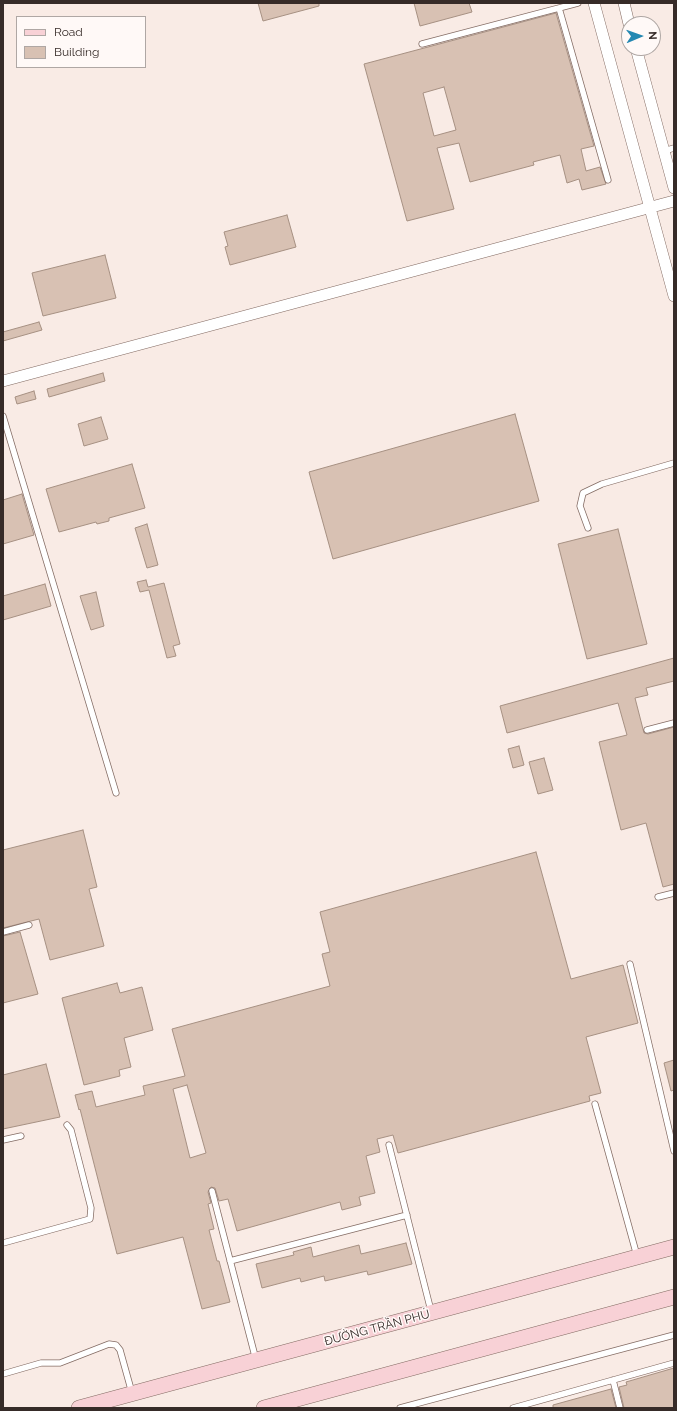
<!DOCTYPE html>
<meta charset="utf-8">
<style>
body{margin:0}
#map{position:relative;width:677px;height:1411px;overflow:hidden;background:#fff9f7;font-family:Raleway,sans-serif}
canvas{display:block}
.frame{position:absolute;inset:0;border:4px solid #362b28;pointer-events:none}
.legend{position:absolute;left:16px;top:16px;width:130px;height:52px;box-sizing:border-box;background:#fff9f7;border:1px solid #afa7a4;margin:0;padding:5px 7px;list-style:none;font-size:12px;color:#362b28}
.legend li{display:flex;align-items:center;gap:8px;height:20px}
.legend b{width:20px;border:1px solid #afa7a4}
.north{position:absolute;left:621px;top:16px;width:40px;height:40px;box-sizing:border-box;background:#fff9f7;border:1px solid #afa7a4;border-radius:50%;rotate:88deg;font-size:11px;font-weight:700;line-height:16px;text-align:center;color:#362b28}
.north::after{content:'';display:block;margin:auto;width:14px;height:18px;background:#2488b2;clip-path:polygon(50% 0,100% 100%,50% 72%,0 100%)}
</style>
<div id="map">
<canvas width="677" height="1411"></canvas>
<div class="frame"></div>
<ul class="legend">
<li><b style="height:5px;background:#f8d1d6"></b>Road</li>
<li><b style="height:11px;background:#d8c1b3"></b>Building</li>
</ul>
<div class="north">N</div>
</div>
<script>
const ctx = document.querySelector('canvas').getContext('2d');
ctx.lineJoin = 'round';
function fillPath(path, color) {
  ctx.fillStyle = color;
  ctx.fill(path, 'evenodd');
}
function shape(rows) {
  const path = new Path2D();
  for (const r of rows) {
    path.moveTo(r[0], r[1]);
    for (let i = 2; i < r.length; i += 2) path.lineTo(r[i], r[i + 1]);
  }
  return path;
}
function stroke(path, color, width, dash) {
  ctx.strokeStyle = color;
  ctx.lineWidth = width;
  ctx.lineCap = dash ? 'butt' : 'round';
  ctx.setLineDash(dash || []);
  ctx.stroke(path);
}
function write(font, color, halo, rows, align = 'center') {
  ctx.font = font + ' Raleway,sans-serif';
  ctx.lineWidth = 3;
  ctx.setLineDash([]);
  ctx.textBaseline = 'middle';
  ctx.strokeStyle = halo;
  ctx.fillStyle = color;
  for (const [text, x, y, turn = 0] of rows) {
    ctx.save();
    ctx.translate(x, y);
    ctx.rotate((+turn || 0) * Math.PI / 180);
    ctx.textAlign = isNaN(turn) ? turn : align;
    if (halo) ctx.strokeText(text, 0, 0);
    ctx.fillText(text, 0, 0);
    ctx.restore();
  }
}
const built = shape([
 [3,3,674,3,674,1408,3,1408],
 [17,17,145,17,145,67,17,67],
 [629,24,653,24,653,48,629,48]
]);
const building = shape([
 [258,3,319,3,319,6,263,21,258,3],
 [414,3,469,3,472,12,420,26,414,3],
 [556,13,594,146,581,149,586,171,600,167,606,184,582,190,579,179,567,183,560,155,533,162,534,165,470,182,459,143,437,148,454,209,407,221,364,64,556,13],
 [444,87,456,130,434,136,423,93,444,87],
 [287,215,296,247,230,265,225,247,228,246,224,232,287,215],
 [105,255,116,298,43,316,32,273,105,255],
 [39,322,42,330,3,341,3,332,39,322],
 [103,373,105,381,49,397,47,389,103,373],
 [34,391,36,399,17,404,15,397,34,391],
 [515,414,539,501,333,559,309,472,515,414],
 [101,417,108,439,84,446,78,424,101,417],
 [132,464,145,508,109,518,109,521,97,524,96,522,59,532,46,489,132,464],
 [22,494,34,535,3,544,3,500,22,494],
 [147,524,158,565,147,568,135,528,147,524],
 [618,529,647,644,587,659,558,544,618,529],
 [146,580,148,587,164,583,180,644,173,646,176,656,167,658,149,590,140,592,137,582,146,580],
 [45,584,51,606,3,620,3,596,45,584],
 [96,592,104,626,91,630,80,596,96,592],
 [674,658,674,681,646,688,648,695,635,698,644,733,648,734,674,727,674,884,663,887,646,823,621,830,599,742,627,735,618,703,507,733,500,706,674,658],
 [519,746,524,765,513,768,508,749,519,746],
 [544,758,553,790,538,794,529,762,544,758],
 [83,830,97,887,89,889,104,946,50,960,39,919,3,928,3,850,83,830],
 [536,852,571,979,623,965,638,1023,586,1037,601,1093,589,1096,590,1101,398,1153,393,1135,377,1139,380,1152,366,1156,375,1193,359,1197,361,1205,342,1210,340,1202,237,1231,228,1199,219,1201,215,1188,211,1187,208,1192,211,1203,208,1204,214,1229,209,1230,217,1261,219,1261,230,1302,202,1309,183,1237,117,1254,80,1109,79,1110,75,1095,92,1091,96,1107,145,1095,143,1086,185,1076,172,1029,330,986,322,954,330,952,320,912,536,852],
 [187,1085,206,1153,190,1158,173,1089,187,1085],
 [20,932,38,994,3,1003,3,936,20,932],
 [117,983,120,993,142,987,153,1030,124,1038,131,1067,119,1070,120,1076,84,1085,62,998,117,983],
 [674,1060,674,1090,671,1091,664,1063,674,1060],
 [46,1064,60,1117,3,1129,3,1075,46,1064],
 [406,1243,412,1264,368,1275,367,1271,325,1281,324,1276,301,1282,300,1278,262,1288,256,1264,294,1255,293,1252,311,1247,313,1257,359,1245,361,1254,406,1243],
 [674,1368,674,1408,624,1408,619,1387,627,1385,626,1382,674,1368],
 [611,1389,616,1408,553,1408,553,1405,611,1389]
]);
const lane = shape([
 [559,8,608,180],
 [422,44,578,3],
 [664,151,674,148],
 [3,416,116,793],
 [588,528,580,506,583,493,602,484,674,463],
 [647,730,674,723],
 [658,897,674,893],
 [3,932,29,925],
 [630,964,674,1151],
 [595,1104,637,1256],
 [3,1140,21,1136],
 [389,1145,431,1311],
 [212,1191,256,1360],
 [3,1243,90,1219,91,1208,71,1130,67,1125],
 [230,1261,407,1215],
 [3,1374,41,1363,60,1363,109,1344,116,1345,120,1350,132,1393],
 [613,1380,620,1408],
 [400,1408,674,1335],
 [513,1408,674,1363]
]);
const street = shape([
 [594,3,674,296],
 [624,3,629,24],
 [636,48,674,188],
 [3,381,674,201]
]);
const secondary = shape([
 [79,1408,674,1247],
 [264,1408,674,1297]
]);
const streetNames = [
 ["ĐƯỜNG TRẦN PHÚ",377,1328,-15]
];
fillPath(built, '#f9ebe5');
fillPath(building, '#d8c1b3');
stroke(building, '#a79183', 1);
stroke(lane, '#846c64', 7);
stroke(street, '#846c64', 12);
stroke(secondary, '#846c64', 16);
stroke(lane, '#fff', 5.5);
stroke(street, '#fff', 11);
stroke(secondary, '#f8d1d6', 15);
write('12px', '#362b28', '#fff9f7', streetNames);
</script>
